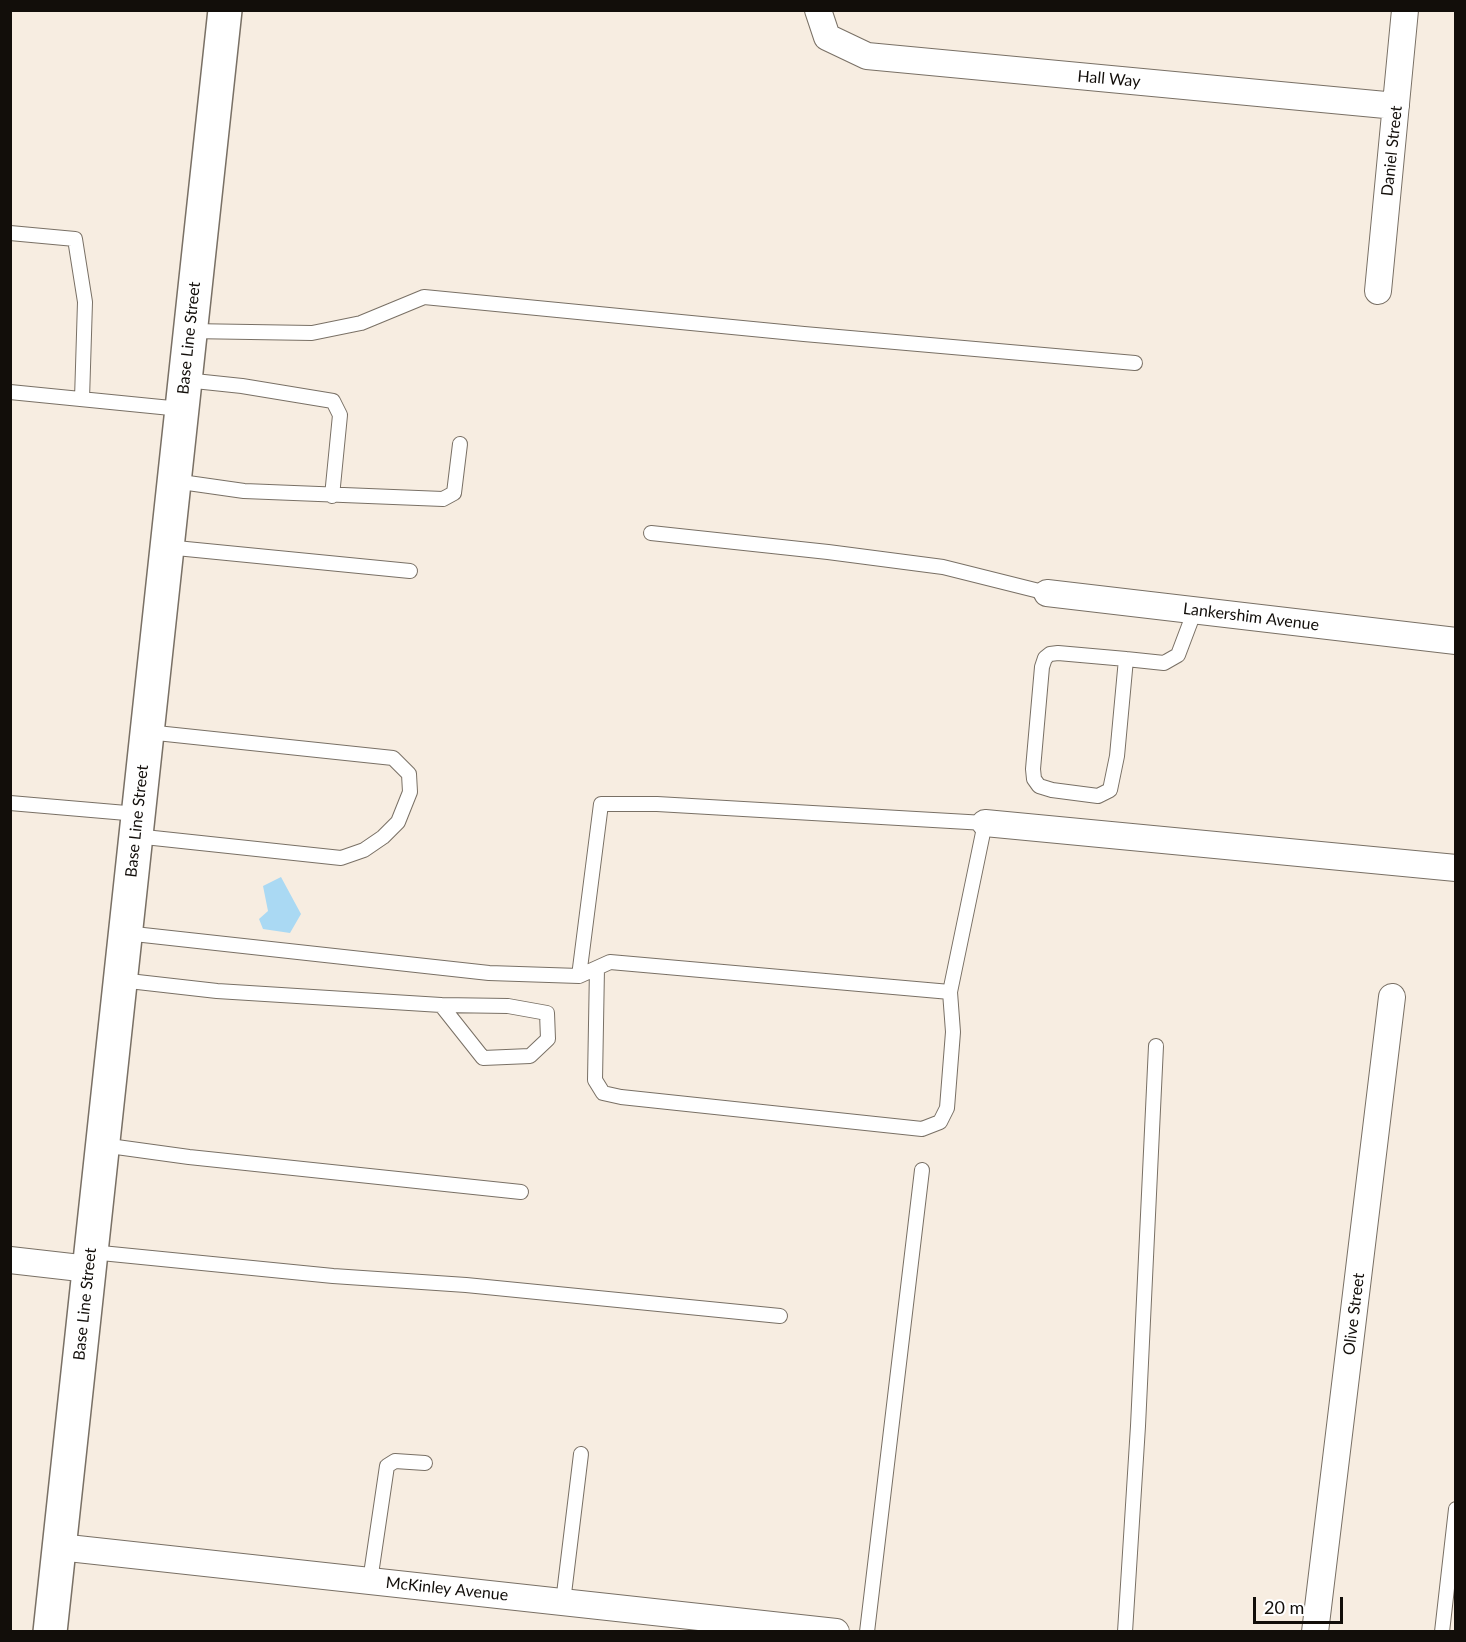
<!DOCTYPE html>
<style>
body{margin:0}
#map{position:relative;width:1466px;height:1642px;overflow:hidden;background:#f7ede1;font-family:Lato,sans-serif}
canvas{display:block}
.frame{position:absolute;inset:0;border:12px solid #120e0a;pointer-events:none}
.scale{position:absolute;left:1253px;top:1597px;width:90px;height:27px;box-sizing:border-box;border:3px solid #120e0a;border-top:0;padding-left:8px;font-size:18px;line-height:21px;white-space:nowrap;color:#120e0a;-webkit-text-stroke:4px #fff;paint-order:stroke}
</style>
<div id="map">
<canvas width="1466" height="1642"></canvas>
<div class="frame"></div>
<div class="scale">20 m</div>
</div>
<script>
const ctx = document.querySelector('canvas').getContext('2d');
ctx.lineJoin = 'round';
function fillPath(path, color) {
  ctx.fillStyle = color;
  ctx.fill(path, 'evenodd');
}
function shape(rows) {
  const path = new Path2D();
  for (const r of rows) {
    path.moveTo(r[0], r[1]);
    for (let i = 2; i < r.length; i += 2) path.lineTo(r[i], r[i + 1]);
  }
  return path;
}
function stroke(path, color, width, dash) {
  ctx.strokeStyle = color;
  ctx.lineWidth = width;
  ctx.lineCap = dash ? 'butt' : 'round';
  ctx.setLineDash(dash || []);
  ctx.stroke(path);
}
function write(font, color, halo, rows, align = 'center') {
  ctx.font = font + ' Lato,sans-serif';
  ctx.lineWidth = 6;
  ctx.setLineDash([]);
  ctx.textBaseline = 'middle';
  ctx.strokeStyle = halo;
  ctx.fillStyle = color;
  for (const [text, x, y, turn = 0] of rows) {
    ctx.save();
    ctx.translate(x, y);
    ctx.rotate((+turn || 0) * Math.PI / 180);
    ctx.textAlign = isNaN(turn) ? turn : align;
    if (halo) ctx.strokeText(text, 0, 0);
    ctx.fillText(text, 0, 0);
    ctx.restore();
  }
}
const water = shape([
 [281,877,301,914,290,933,263,929,259,919,268,911,263,886]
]);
const service = shape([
 [10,233,75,239,85,302,82,399],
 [189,331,312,333,361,323,424,297,804,334,1135,363],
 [185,380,242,386,333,401,340,415,332,496],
 [10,392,181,409],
 [174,481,244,491,443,499,454,493,460,444],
 [651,533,828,552,943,567,1047,593],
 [166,547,410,571],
 [1126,659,1117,756,1110,790,1098,796,1052,790,1039,786,1034,779,1033,769,1042,667,1045,658,1050,654,1058,653,1126,659,1164,663,1178,655,1195,610],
 [10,803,138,814],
 [135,836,341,858,364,850,383,837,398,822,410,792,409,774,393,758,147,732],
 [125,933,489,973,579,976,610,962,950,992,985,823,657,804,601,804,579,976],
 [597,968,595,1080,603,1093,621,1097,922,1129,940,1122,947,1108,953,1032,950,992],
 [120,980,217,991,441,1005,508,1006,547,1013,548,1039,530,1056,483,1058,441,1005],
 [102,1145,189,1157,521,1192],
 [91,1252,333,1276,466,1285,780,1316],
 [370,1581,387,1466,395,1461,425,1463],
 [563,1602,581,1454],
 [867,1632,922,1170],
 [1125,1632,1138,1426,1156,1046],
 [1442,1632,1456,1509]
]);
const minor = shape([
 [818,10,827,37,867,56,1396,106],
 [1378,291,1405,10],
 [1047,593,1456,641],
 [985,823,1456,868],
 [10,1260,89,1269],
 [59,1547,836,1632],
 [1315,1632,1392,997]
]);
const primary = shape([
 [50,1632,225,10]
]);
const streetNames = [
 ["Hall Way",1109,79,5],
 ["Daniel Street",1392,151,-84],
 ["Base Line Street",189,338,-84],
 ["Lankershim Avenue",1251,617,7],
 ["Base Line Street",137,821,-84],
 ["Base Line Street",85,1304,-84],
 ["Olive Street",1354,1314,-83],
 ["McKinley Avenue",447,1589,6]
];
fillPath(water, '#aad9f3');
stroke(service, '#797065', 16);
stroke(minor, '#797065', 28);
stroke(primary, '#797065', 36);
stroke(service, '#fff', 14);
stroke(minor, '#fff', 26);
stroke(primary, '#fff', 33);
write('16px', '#120e0a', '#fff', streetNames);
</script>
